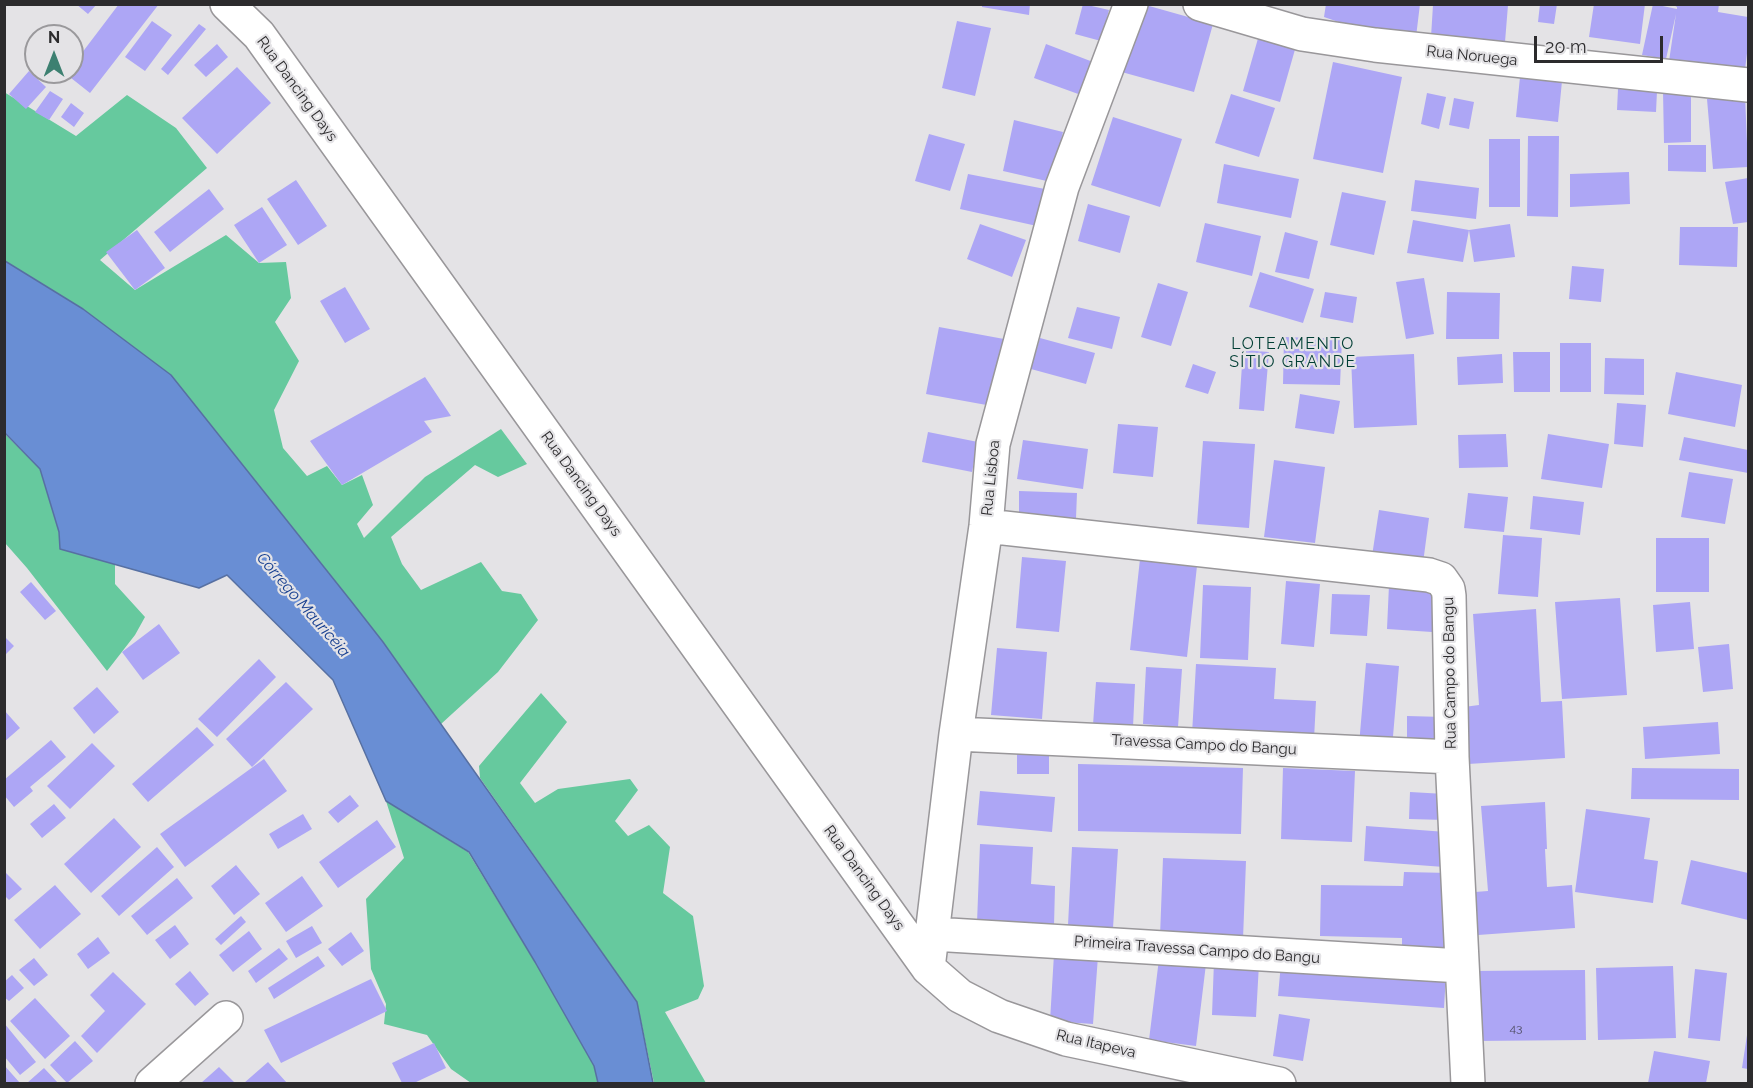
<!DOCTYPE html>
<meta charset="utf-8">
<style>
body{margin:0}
#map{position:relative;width:1753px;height:1088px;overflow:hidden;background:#e4e3e6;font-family:Raleway,sans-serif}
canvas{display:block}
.frame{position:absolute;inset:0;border:6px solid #2c2b2d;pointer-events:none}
.north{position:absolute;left:24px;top:24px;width:60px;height:60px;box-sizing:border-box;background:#e4e3e6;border:2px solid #9a999c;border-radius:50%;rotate:0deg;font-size:16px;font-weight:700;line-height:24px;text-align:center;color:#2c2b2d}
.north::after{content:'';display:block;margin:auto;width:21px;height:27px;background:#3d8071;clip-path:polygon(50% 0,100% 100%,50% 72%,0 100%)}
.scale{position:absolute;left:1534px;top:36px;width:129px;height:27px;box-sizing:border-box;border:3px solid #2c2b2d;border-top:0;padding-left:8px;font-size:18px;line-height:21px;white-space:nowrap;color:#2c2b2d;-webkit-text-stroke:4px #e4e3e6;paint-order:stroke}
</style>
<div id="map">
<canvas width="1753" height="1088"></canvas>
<div class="frame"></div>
<div class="north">N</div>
<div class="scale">20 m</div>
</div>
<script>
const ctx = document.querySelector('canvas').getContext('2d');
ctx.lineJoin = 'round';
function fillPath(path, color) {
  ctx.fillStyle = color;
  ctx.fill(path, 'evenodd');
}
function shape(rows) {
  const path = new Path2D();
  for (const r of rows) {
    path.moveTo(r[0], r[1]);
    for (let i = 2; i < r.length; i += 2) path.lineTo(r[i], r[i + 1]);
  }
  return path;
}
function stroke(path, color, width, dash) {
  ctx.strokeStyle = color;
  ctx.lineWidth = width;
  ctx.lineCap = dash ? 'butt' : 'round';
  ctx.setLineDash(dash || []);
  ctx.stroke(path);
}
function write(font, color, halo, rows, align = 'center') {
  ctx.font = font + ' Raleway,sans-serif';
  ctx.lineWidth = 4.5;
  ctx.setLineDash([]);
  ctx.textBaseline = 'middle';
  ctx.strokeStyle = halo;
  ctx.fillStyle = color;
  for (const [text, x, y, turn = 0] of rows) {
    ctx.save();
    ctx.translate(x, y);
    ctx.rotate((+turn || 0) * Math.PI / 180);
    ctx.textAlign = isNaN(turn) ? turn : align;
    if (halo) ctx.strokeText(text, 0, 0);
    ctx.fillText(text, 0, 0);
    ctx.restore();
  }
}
const forest = shape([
 [4,92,76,136,127,95,176,128,207,168,100,260,135,290,226,235,259,263,286,262,291,298,275,322,299,361,274,410,283,448,307,476,327,466,342,485,362,475,373,505,357,524,364,538,425,477,501,429,527,464,498,477,475,465,391,537,402,564,421,590,481,562,502,591,521,594,538,620,498,672,441,724,383,642,214,429,83,309,5,261],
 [4,433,40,469,59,532,60,549,115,564,115,584,145,617,135,635,107,671,27,568,5,543],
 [541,693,567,722,520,783,535,803,558,789,630,779,638,790,615,821,628,836,649,825,670,847,663,893,693,916,704,986,698,999,665,1012,706,1083,654,1083,637,1002,480,778,479,766],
 [386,801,468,852,535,962,594,1066,598,1083,471,1083,451,1069,427,1035,384,1024,386,1004,371,969,366,899,404,858]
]);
const water = shape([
 [5,261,83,309,171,375,351,601,383,642,637,1002,653,1083,598,1083,594,1066,535,962,469,852,386,801,333,680,227,575,199,588,60,549,59,532,40,469,5,433,5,261]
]);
const building = shape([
 [76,4,97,4,88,14],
 [119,4,159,4,90,93,66,74,72,72,72,66],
 [982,4,1030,4,1029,15,982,7],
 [1083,4,1109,10,1101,41,1075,34],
 [1142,4,1213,24,1194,92,1118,71],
 [1326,4,1420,4,1416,37,1359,29,1324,17],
 [1540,4,1557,4,1554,24,1538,22],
 [1594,4,1645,4,1640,44,1589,37],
 [1653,4,1677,9,1677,7,1672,4,1719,4,1718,12,1748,17,1748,45,1744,78,1668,68,1676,14,1666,59,1642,55],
 [1433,5,1508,5,1505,42,1431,37],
 [152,21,172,35,145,71,125,57],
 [957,21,991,28,975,96,942,88],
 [199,24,206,29,168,75,161,69],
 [1259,35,1296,46,1280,102,1243,91],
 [217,44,228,57,206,77,194,65],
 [1046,44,1093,62,1081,95,1034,78],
 [1333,62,1402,77,1383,173,1313,159],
 [237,67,271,103,217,154,182,118],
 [29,71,46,87,26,109,9,94],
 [1520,77,1562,81,1558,122,1516,117],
 [1618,89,1657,91,1656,112,1617,110],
 [50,91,63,99,49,120,35,112],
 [1663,91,1691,91,1691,142,1664,143],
 [1427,93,1446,97,1439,129,1421,124],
 [1231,94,1275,108,1259,157,1215,143],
 [1745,95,1748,167,1713,169,1707,99],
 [1454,98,1474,102,1469,129,1449,125],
 [71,103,84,113,74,127,61,117],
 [1113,117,1182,139,1160,207,1091,185],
 [1014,120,1063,132,1051,182,1003,171],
 [929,134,965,144,950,191,915,181],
 [1528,136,1559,136,1558,217,1527,216],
 [1489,139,1520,139,1520,207,1489,207],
 [1668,145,1706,145,1706,172,1668,171],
 [1224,164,1299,179,1291,218,1217,203],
 [1629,172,1630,204,1570,207,1570,174],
 [968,174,1045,189,1037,226,960,209],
 [1748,178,1748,222,1733,224,1725,182],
 [296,180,327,226,298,245,267,199],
 [1415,180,1479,188,1476,219,1411,211],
 [209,189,224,209,170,252,154,232],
 [1342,192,1386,201,1374,255,1330,245],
 [1088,204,1130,216,1120,253,1078,241],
 [262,207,287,245,259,263,234,225],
 [1413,220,1469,230,1463,262,1407,253],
 [1205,223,1261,236,1252,276,1196,262],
 [980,224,1026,240,1012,277,967,259],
 [1510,224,1515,257,1474,262,1469,230],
 [1680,227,1738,227,1737,267,1679,265],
 [137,230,165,268,135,290,106,252],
 [1285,232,1318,241,1309,279,1275,272],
 [1572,266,1604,269,1601,302,1569,299],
 [1260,272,1314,289,1303,323,1249,307],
 [1424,278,1434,334,1406,339,1396,282],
 [1158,283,1188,292,1171,346,1141,337],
 [345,287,370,329,345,343,320,301],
 [1325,292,1357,297,1353,323,1320,317],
 [1447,292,1500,293,1499,339,1446,339],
 [1077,307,1120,317,1112,349,1068,338],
 [939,327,1004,339,992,406,926,394],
 [1284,337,1342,339,1340,385,1283,384],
 [1040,338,1095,353,1086,384,1031,369],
 [1560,343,1591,343,1591,392,1560,392],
 [1243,350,1269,352,1264,411,1239,409],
 [1513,352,1550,352,1550,392,1514,392],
 [1414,354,1417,425,1354,428,1351,357],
 [1502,354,1503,383,1458,385,1457,357],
 [1605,358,1644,359,1644,395,1604,394],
 [1193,364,1216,372,1208,394,1185,387],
 [1676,372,1742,385,1735,427,1668,414],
 [425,377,451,416,424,421,432,432,342,485,310,441],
 [1300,394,1340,401,1334,434,1295,428],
 [1617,403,1646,405,1643,447,1614,444],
 [1118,424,1158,427,1153,477,1113,473],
 [928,432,978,442,972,472,922,462],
 [1506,434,1508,467,1459,468,1458,435],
 [1548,434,1609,444,1602,488,1541,479],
 [1684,437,1748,450,1748,473,1679,460],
 [1023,440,1088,449,1083,489,1017,479],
 [1203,441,1255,444,1249,528,1197,524],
 [1274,460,1325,467,1315,543,1264,537],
 [1689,472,1733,479,1725,524,1681,517],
 [1019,491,1077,493,1076,518,1019,516],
 [1468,493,1508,497,1504,532,1464,528],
 [1533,496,1584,502,1580,535,1530,529],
 [1379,510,1429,518,1423,563,1372,556],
 [1503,535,1542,538,1538,597,1498,594],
 [1656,538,1709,538,1709,592,1656,592],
 [1022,557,1066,561,1059,632,1016,628],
 [1140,559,1197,566,1187,657,1130,650],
 [1286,581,1320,584,1314,647,1281,644],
 [31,582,56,611,45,620,20,592],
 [1203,585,1251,587,1248,660,1200,658],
 [1389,585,1435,588,1432,632,1387,629],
 [1332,594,1370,595,1367,636,1330,634],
 [1620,598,1627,695,1562,699,1555,602],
 [1690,602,1694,649,1656,652,1653,605],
 [1536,609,1541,702,1562,701,1565,758,1468,764,1464,707,1479,705,1473,614],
 [159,624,180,653,143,680,122,652],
 [4,636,14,646,4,656],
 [1729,644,1733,689,1703,692,1698,647],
 [997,648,1047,652,1042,719,991,715],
 [259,659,276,677,217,737,198,719],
 [1366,663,1399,666,1392,748,1359,745],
 [1196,664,1276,668,1274,699,1316,701,1314,739,1192,734],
 [1146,667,1182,669,1178,727,1143,724],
 [286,682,313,709,252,767,226,739],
 [1096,682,1135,684,1133,727,1093,725],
 [97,687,119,712,94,734,73,708],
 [4,710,20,728,4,742],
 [1407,716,1444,717,1443,745,1407,744],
 [1718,722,1720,754,1645,759,1643,727],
 [197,727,214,745,148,802,132,784],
 [51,740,66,757,30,787,33,791,14,807,4,795,4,780],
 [92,743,115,766,70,809,47,786],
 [1017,745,1049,745,1049,774,1017,774],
 [264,759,287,791,185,867,160,834],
 [1078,764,1243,768,1241,834,1078,831],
 [1283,768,1355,771,1352,842,1281,839],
 [1632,768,1739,769,1739,800,1631,799],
 [980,791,1055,797,1052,832,977,825],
 [1410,792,1445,794,1445,820,1409,819],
 [350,795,359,806,338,823,328,812],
 [1545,802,1547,849,1545,849,1547,887,1572,885,1575,928,1478,935,1475,892,1488,891,1481,806],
 [54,804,66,818,42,838,30,824],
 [1586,809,1650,818,1644,859,1658,861,1653,903,1575,892],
 [303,814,312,829,278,849,269,834],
 [114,818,141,847,91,893,64,864],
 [377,820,396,847,338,888,319,862],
 [1366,826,1446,832,1444,867,1364,861],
 [980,844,1033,847,1031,884,1055,886,1054,926,977,923],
 [157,847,174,867,119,916,101,896],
 [1072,847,1118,849,1113,928,1068,925],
 [1163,858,1246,861,1243,939,1160,936],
 [1691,860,1748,873,1748,920,1681,904],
 [236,865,260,894,234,915,211,886],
 [4,871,22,889,9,900,4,895],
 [1404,872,1450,873,1449,955,1402,954,1402,938,1320,936,1321,885,1403,886],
 [302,876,323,906,286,932,265,903],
 [177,878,193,898,147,935,131,916],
 [55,885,81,914,40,949,14,920],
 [241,916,246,922,221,945,215,939],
 [175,925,189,944,170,959,155,940],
 [312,926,322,943,296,958,286,941],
 [249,931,262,949,233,972,219,955],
 [351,932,364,951,342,966,328,949],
 [98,937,110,953,88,969,77,954],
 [279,948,288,959,256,983,248,971],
 [1054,954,1098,956,1093,1024,1050,1021],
 [318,956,325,966,274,999,268,988],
 [34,958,48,975,34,986,19,970],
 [1159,959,1206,964,1196,1046,1149,1040],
 [1214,961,1259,964,1256,1017,1212,1015],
 [1281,963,1446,974,1444,1008,1278,996],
 [1673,966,1676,1038,1598,1040,1596,968],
 [1695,969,1727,973,1720,1041,1688,1038],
 [1585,970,1586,1040,1473,1041,1472,971],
 [190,971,209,994,195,1006,175,984],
 [113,972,146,1004,97,1053,81,1036,105,1011,90,995],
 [12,975,24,988,9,1001,4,997,4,982],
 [371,979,387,1011,281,1063,264,1030],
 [35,998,70,1036,45,1059,10,1021],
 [1279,1014,1310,1019,1303,1061,1273,1056],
 [4,1023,36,1062,20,1075,4,1056],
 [1747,1035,1748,1035,1748,1069,1742,1068],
 [75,1041,93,1061,67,1083,50,1065],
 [434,1043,446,1068,414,1083,402,1083,392,1063],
 [1654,1051,1710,1061,1706,1083,1648,1083],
 [268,1062,287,1083,244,1083],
 [4,1065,20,1083,4,1083],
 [219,1067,235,1083,201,1083],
 [44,1068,58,1083,27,1083]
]);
const minor = shape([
 [227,4,259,35,928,968,960,996,999,1016,1066,1039,1279,1084],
 [1200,4,1302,34,1375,45,1748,85],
 [986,526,1429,575,1441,579,1448,589,1449,596,1452,757,1468,1084],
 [956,734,1452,757],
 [933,934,1461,966],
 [928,968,956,734,986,526,993,444,1062,187,1131,4],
 [152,1084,226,1018]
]);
const numberNames = [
 ["43",1516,1028]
];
const streetNames = [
 ["Rua Noruega",1472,56,6],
 ["Rua Dancing Days",297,89,54],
 ["Rua Lisboa",991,478,-84],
 ["Rua Dancing Days",581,484,54],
 ["Rua Campo do Bangu",1450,673,-91],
 ["Travessa Campo do Bangu",1204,745,3],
 ["Rua Dancing Days",864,878,54],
 ["Primeira Travessa Campo do Bangu",1197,950,4],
 ["Rua Itapeva",1096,1044,13]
];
const neighbourhoodNames = [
 ["LOTEAMENTO",1293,344],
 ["SÍTIO GRANDE",1293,362]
];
const waterNames = [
 ["Córrego Mauricéia",303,605,49]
];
fillPath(forest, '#66c99e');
fillPath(water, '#698ed4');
stroke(water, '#5770a2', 1.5);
fillPath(building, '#ada6f5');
stroke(minor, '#99979a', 36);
stroke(minor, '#fff', 33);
write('12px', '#4c4a5f', null, numberNames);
write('15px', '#2c2b2d', '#e4e3e6', streetNames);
ctx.letterSpacing = '1.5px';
write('16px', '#003e34', '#e4e3e6', neighbourhoodNames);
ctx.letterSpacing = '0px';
write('italic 16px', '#143d8f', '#e4e3e6', waterNames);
</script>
